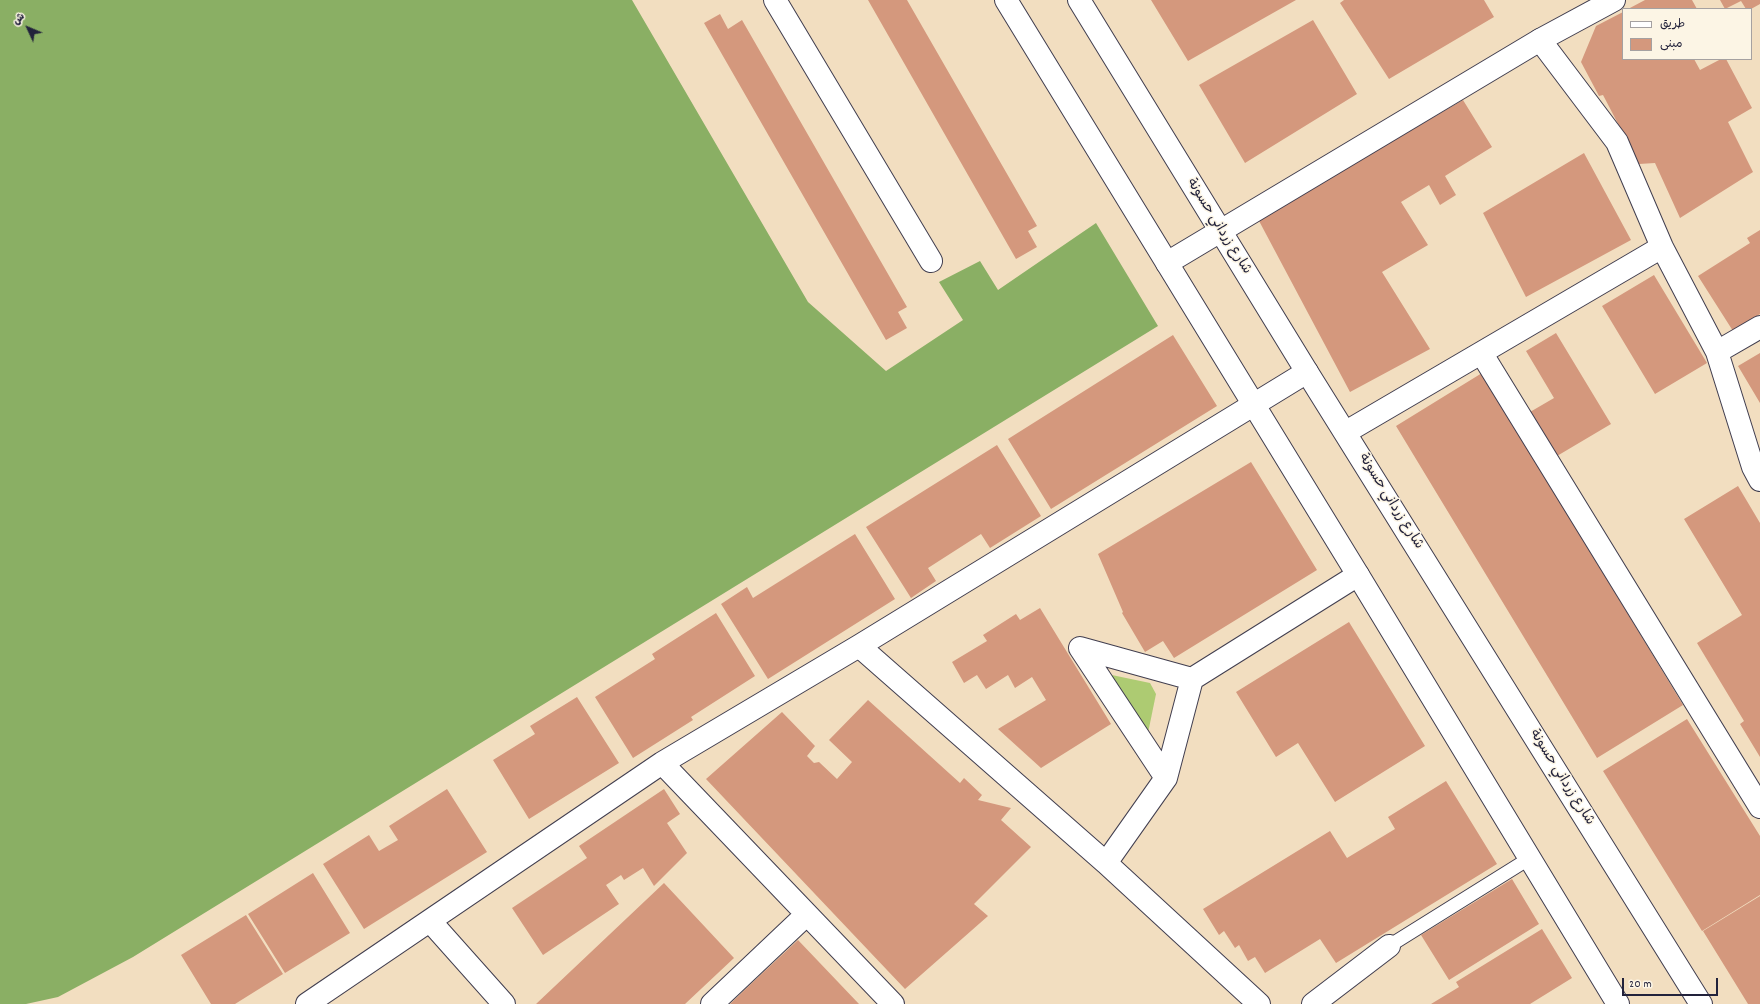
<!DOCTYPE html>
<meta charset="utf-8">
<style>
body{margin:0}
#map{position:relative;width:1760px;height:1004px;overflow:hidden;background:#f2dec0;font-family:Dekko,"Playpen Sans Arabic",sans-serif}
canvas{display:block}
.legend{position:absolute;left:1622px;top:8px;width:130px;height:52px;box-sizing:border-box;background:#fcf5e5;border:1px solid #a5a1a1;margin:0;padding:5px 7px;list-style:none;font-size:12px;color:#22223b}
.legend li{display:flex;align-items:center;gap:8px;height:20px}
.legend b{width:20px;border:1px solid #a5a1a1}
.north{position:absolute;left:8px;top:8px;width:40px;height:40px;-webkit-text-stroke:3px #fcf5e5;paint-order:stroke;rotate:314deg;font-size:11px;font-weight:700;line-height:16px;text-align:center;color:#22223b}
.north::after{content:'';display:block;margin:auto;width:14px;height:18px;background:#22223b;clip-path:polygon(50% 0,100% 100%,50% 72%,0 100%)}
.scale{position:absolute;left:1622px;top:978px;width:96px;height:18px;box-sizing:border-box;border:2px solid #22223b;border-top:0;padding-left:5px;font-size:12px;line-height:14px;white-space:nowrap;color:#22223b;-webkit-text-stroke:3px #fcf5e5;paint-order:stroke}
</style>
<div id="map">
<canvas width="1760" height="1004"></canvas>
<ul class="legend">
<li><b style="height:5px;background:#fff"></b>طريق</li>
<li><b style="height:11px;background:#d4987d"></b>مبنى</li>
</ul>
<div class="north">ش</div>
<div class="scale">20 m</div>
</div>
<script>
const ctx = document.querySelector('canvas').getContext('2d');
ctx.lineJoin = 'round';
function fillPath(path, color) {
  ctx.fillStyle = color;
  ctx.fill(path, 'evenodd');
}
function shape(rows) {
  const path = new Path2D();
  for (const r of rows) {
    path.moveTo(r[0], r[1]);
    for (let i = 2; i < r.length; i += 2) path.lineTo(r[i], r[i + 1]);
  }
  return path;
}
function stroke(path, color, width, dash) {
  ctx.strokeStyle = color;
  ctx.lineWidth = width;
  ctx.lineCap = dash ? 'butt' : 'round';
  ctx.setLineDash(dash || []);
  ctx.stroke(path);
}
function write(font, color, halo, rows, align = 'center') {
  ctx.font = font + ' Dekko,"Playpen Sans Arabic",sans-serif';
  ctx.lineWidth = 3;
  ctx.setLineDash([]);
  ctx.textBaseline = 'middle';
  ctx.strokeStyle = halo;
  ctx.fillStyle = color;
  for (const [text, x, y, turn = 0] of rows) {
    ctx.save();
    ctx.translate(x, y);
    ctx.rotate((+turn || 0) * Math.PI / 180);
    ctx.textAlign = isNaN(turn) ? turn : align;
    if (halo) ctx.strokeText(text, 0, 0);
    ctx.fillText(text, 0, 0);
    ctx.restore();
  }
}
const green = shape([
 [1107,674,1150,683,1156,694,1148,733]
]);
const forest = shape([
 [0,0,632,0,808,302,886,371,963,320,939,282,980,261,998,290,1096,223,1158,326,133,957,58,997,26,1004,0,1004]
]);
const building = shape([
 [868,0,907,0,1037,226,1028,231,1037,247,1016,259],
 [1151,0,1296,0,1188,61],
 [1344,0,1484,0,1494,17,1389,79,1340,3],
 [1645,0,1692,0,1697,9,1628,9],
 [1720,0,1760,0,1760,4,1751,9,1746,9,1741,1,1725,9],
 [1623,12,1623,59,1694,59,1700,70,1721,59,1726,59,1752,108,1728,122,1753,172,1680,218,1655,163,1639,164,1603,95,1599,96,1581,62,1596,26],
 [720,14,728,29,742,20,907,307,898,312,907,328,886,340,704,23],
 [1313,20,1357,94,1245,163,1199,85],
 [1463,100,1492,147,1445,176,1456,195,1440,205,1429,185,1401,202,1428,245,1382,272,1430,349,1350,392,1258,219],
 [1584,153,1631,240,1526,297,1483,213],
 [1760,230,1760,314,1733,331,1698,276,1750,243,1747,238],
 [1654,275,1707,363,1655,394,1602,306],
 [1556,333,1611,424,1557,456,1530,412,1554,398,1526,351],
 [1173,335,1217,406,1051,509,1008,439],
 [1760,353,1760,403,1738,366],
 [1482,373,1683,705,1597,758,1396,426],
 [997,445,1041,516,990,548,981,534,928,568,936,581,911,598,866,527],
 [1251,462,1317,570,1174,658,1163,641,1145,652,1122,613,1123,612,1098,554],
 [1738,486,1760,523,1760,757,1740,724,1744,721,1697,643,1742,615,1684,519],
 [855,534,895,599,768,679,721,604,747,587,753,598],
 [1040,608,1111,724,1041,768,998,729,1046,700,1032,677,1015,688,1008,675,986,689,977,675,964,683,952,662,987,641,983,635,1016,614,1020,620],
 [716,613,755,676,691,717,693,720,633,758,595,697,655,659,652,654],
 [1349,622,1425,746,1335,802,1298,743,1276,757,1236,692],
 [577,697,619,763,529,819,493,760,535,734,530,726],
 [868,700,960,783,964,778,982,795,978,800,1011,808,1001,820,1031,847,974,904,988,916,905,989,706,779,782,712,815,746,807,756,814,763,819,762,837,779,852,762,829,740],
 [1687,719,1760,836,1760,895,1702,931,1603,771],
 [1446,781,1497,864,1336,963,1320,939,1265,973,1255,957,1248,961,1239,945,1235,948,1224,931,1219,935,1203,909,1330,831,1347,858,1395,829,1388,817],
 [447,789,487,852,364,929,323,864,369,835,379,851,398,840,389,826],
 [664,789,680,814,667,823,687,853,654,886,643,868,624,880,621,875,606,885,619,904,543,955,512,908,587,858,579,846],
 [313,873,350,933,285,973,248,914],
 [1512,879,1539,924,1449,980,1421,935],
 [664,883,734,958,685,1004,536,1004],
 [1760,896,1760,1004,1748,1004,1703,931],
 [246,915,283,974,235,1004,211,1004,181,955],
 [1542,929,1572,978,1530,1004,1431,1004,1459,987,1456,982],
 [798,940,859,1004,730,1004,753,982]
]);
const lane = shape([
 [1389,946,1530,858]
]);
const street = shape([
 [775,0,931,261],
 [1540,40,1617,142,1662,247,1717,352,1753,467,1760,480],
 [1717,352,1760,327],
 [1482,354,1760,807],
 [1346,432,1662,247],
 [859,646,1106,863,1259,1004],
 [662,763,893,1004],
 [1166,778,1080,648,1192,679],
 [1106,863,1166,778,1192,679,1358,575],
 [430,921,504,1004],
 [307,1004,662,763,859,646,1307,372],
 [712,1004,806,915],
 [1313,1004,1389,946]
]);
const secondary = shape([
 [1167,263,1540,40,1614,0]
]);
const primary = shape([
 [1006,0,1358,575,1618,1004],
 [1079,0,1307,372,1701,1004]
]);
const streetNames = [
 ["شارع زرداني حسونة",1218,227,58],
 ["شارع زرداني حسونة",1390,502,58],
 ["شارع زرداني حسونة",1561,778,58]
];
fillPath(green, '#adcb72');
fillPath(forest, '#8aaf64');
fillPath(building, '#d4987d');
stroke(lane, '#413e4f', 15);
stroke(street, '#413e4f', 24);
stroke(secondary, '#413e4f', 24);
stroke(primary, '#413e4f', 24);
stroke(lane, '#fff', 13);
stroke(street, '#fff', 22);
stroke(secondary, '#fff', 22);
stroke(primary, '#fff', 22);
write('14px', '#22223b', '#fcf5e5', streetNames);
</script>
